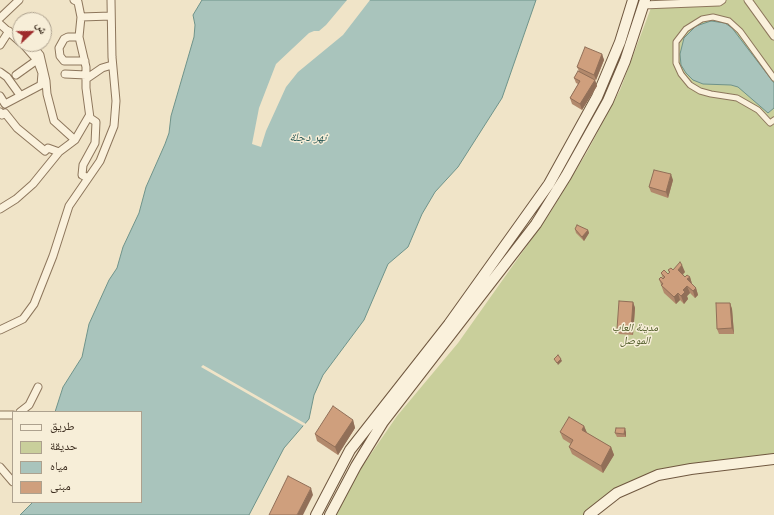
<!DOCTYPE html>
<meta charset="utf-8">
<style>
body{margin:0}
#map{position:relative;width:774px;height:515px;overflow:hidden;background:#f0e4c8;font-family:"Libre Baskerville","Noto Naskh Arabic",serif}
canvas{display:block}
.legend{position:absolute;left:12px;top:411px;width:130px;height:92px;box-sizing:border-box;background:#f7eed8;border:1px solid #ada18e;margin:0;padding:5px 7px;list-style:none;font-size:12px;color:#3d2e20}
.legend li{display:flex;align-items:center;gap:8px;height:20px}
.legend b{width:20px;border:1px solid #ada18e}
.north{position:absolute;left:12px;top:12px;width:40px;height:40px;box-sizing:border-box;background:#f7eed8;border:1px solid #ada18e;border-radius:50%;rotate:68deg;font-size:11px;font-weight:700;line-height:16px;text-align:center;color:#3d2e20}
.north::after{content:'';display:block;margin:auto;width:14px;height:18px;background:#9e2a2b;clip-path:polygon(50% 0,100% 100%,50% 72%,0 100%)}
</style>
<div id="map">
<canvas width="774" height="515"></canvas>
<ul class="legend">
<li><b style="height:5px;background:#faf1dc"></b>طريق</li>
<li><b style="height:11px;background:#c9cf9b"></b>حديقة</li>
<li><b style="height:11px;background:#a9c4bc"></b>مياه</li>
<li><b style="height:11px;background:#cf9f7d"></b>مبنى</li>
</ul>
<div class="north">ش</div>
</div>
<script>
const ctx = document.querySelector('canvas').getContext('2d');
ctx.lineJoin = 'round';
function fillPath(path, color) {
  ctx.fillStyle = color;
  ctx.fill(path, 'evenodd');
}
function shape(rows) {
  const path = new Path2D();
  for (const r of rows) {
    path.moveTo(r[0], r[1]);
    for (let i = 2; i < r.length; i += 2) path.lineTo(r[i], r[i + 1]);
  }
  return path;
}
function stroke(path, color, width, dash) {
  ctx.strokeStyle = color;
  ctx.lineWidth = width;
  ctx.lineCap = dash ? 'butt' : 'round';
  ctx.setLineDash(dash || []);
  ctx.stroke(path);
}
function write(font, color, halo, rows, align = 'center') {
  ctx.font = font + ' "Libre Baskerville","Noto Naskh Arabic",serif';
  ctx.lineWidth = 3;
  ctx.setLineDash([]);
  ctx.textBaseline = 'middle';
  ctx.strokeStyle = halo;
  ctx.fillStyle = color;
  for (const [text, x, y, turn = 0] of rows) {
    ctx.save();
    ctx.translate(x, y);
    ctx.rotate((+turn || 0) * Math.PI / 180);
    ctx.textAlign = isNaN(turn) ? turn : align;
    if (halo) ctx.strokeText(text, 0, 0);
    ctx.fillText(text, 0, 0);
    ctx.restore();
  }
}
const green = shape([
 [654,0,774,0,774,455,679,467,594,505,583,515,336,515,355,477,397,416,458,343,550,213,587,152,620,90]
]);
const water = shape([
 [202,0,536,0,502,98,458,167,435,192,422,214,408,247,388,264,364,320,323,375,314,395,309,419,284,448,249,515,20,515,33,502,141,502,141,412,55,412,63,387,82,357,89,324,109,280,117,268,123,247,139,213,146,187,165,144,169,133,171,116,194,37,195,25,193,15,202,0],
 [711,21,725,23,732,28,774,83,774,108,768,113,738,87,731,85,703,84,693,80,686,73,681,65,680,54,684,38,696,26,711,21]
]);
const pier = shape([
 [347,0,370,0,343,35,298,72,286,87,266,131,261,147,252,144,259,108,276,64,309,33,314,31,319,31,326,25],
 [203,365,306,424,304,426,201,367]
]);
const pedestrian = shape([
 [774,78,740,31,729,21,713,17,702,19,686,29,676,42,676,63,681,74,690,85,700,91,711,94,737,98,758,110,770,123,774,120]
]);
const minor = shape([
 [74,0,78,2,81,17,79,37,86,67,86,88,90,118,96,122,95,143,83,165,82,175,88,178],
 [748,0,774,36],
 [643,5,719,2,722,0],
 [81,17,111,16],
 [0,18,19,0],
 [0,24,20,42],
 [79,37,68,37,64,39,59,48,60,56,64,61,85,61],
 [31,44,40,55,46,81,47,94,54,121,75,140],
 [0,45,9,31],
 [0,72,7,77,20,95],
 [65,74,86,75],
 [16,75,37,60],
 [86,79,102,68,112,65],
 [0,96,5,104,41,85,42,73,37,60,23,44],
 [0,112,2,115,5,113,17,128,45,151,48,148,59,152,75,140,89,116],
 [0,209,16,199,33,184,59,152],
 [0,330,23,319,34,304,53,256,69,206,100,161,114,126,116,101,112,57,111,0],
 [20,412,29,405,38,387],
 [0,415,13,415],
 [0,467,13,482]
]);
const secondary = shape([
 [316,515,350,450,449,324,549,184,597,97,620,42,633,0],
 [330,515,356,466,383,422,536,224,566,176,608,101,625,61,645,0],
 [589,515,617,493,658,475,691,469,774,459]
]);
const wall = shape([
 [602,54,604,60,596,80,591,78,595,80,597,86,582,110,572,104,570,98,578,84,576,83,574,78,579,71,577,67],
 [673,180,668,198,651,192,649,187],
 [575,229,588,230,589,233,584,241,576,233],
 [668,270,673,270,685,272,683,274,685,277,690,277,692,284,696,288,698,295,695,298,690,293,687,296,688,299,684,304,680,300,676,304,664,293,659,279,663,279,661,273,668,274,669,273],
 [633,302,635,308,633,335,619,334,617,329],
 [730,303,732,309,734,334,719,334,717,329],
 [353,420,355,428,338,455,317,441,315,434],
 [584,426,587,433,611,447,614,455,603,473,572,454,569,447,571,444,563,439,560,432],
 [626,432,626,437,617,437,615,433]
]);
const shadedWall = shape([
 [602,54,604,60,596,80,594,75],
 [595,80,597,86,582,110,580,104],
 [671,174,673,180,668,198,666,192],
 [588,230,589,233,584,241,582,237],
 [682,265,685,272,680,277,678,270],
 [690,277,692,284,687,279],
 [687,286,690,293,687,296,688,299,684,304,681,296,683,290],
 [696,288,698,295,695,298,693,291],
 [678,293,680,300,676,304,674,297],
 [633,302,635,308,633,335,631,330],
 [730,303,732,309,734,334,732,328],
 [561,359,562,361,558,365,557,363],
 [353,420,355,428,338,455,335,447],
 [584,426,587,433,582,430],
 [625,428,626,432,626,437,624,434],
 [611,447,614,455,603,473,601,466],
 [311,488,313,495,303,515,297,515]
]);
const building = shape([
 [585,47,602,54,594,75,577,67,585,47],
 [578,71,595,80,580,104,570,98,580,81,574,78,578,71],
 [654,170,671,174,666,192,649,187,654,170],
 [577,225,588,230,582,237,575,229,577,225],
 [680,262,682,265,678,270,685,277,687,275,690,277,687,279,696,288,693,291,687,286,683,290,685,292,681,296,678,293,674,297,661,285,663,284,659,279,661,277,663,279,665,277,661,273,664,270,668,274,670,272,668,270,671,268,673,270,680,262],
 [619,301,633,302,631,330,617,329,619,301],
 [716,303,730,303,732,328,717,329,716,303],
 [558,355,561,359,557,363,554,359,558,355],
 [333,406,353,420,335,447,315,434,333,406],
 [569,417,584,426,582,430,611,447,601,466,569,447,573,440,560,432,569,417],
 [616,428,625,428,624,434,615,433,616,428],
 [288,476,311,488,297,515,269,515,288,476]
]);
const parkNames = [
 ["مدينة العاب",635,328],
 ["الموصل",635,341]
];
const waterNames = [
 ["نهر دجلة",308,138]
];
fillPath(green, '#c9cf9b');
fillPath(water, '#a9c4bc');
stroke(water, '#6f938a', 1);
fillPath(pier, '#f0e4c8');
stroke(pedestrian, '#8d765c', 7);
stroke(minor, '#8d765c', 9);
stroke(secondary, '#6f573f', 12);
stroke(pedestrian, '#faf1dc', 5);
stroke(minor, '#faf1dc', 7);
stroke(secondary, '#faf1dc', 10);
fillPath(wall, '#b2896c');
fillPath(shadedWall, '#916f58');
fillPath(building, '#cf9f7d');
stroke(building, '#916f58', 1);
write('italic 11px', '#4d5a26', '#f7eed8', parkNames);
write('italic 12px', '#2f5d5a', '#f7eed8', waterNames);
</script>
